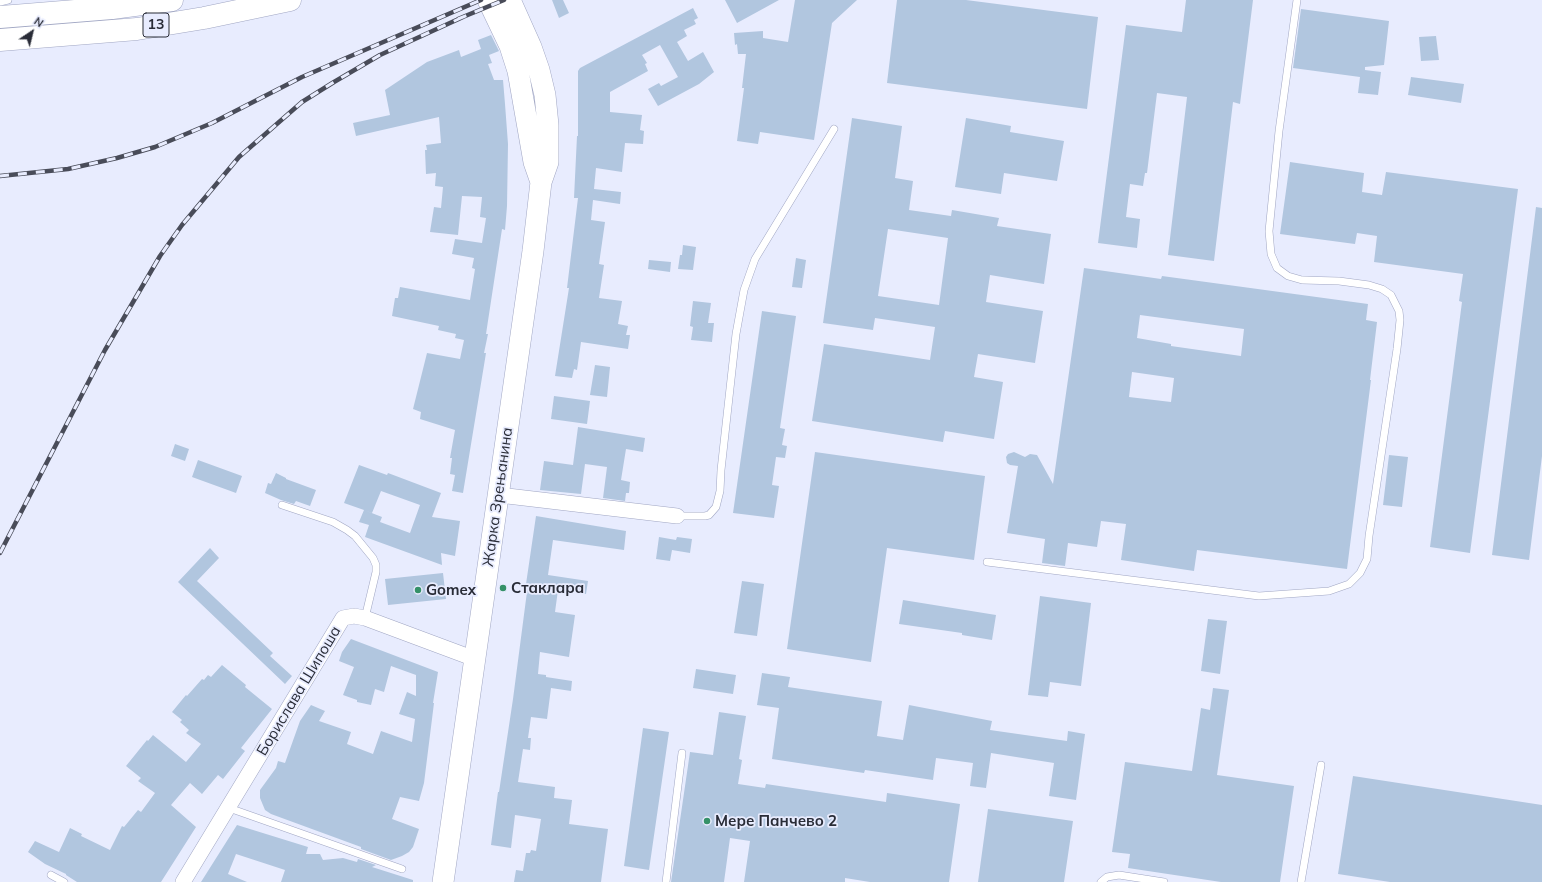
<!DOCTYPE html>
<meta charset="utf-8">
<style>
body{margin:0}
#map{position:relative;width:1542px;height:882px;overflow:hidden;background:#e8ecfe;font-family:Mulish,sans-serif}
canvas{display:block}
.north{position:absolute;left:12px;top:12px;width:40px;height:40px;-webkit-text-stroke:3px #e8ecfe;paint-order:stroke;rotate:35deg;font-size:11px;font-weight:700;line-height:16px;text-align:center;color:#292c37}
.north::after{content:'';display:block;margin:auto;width:14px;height:18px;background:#292c37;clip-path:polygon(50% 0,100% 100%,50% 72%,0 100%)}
</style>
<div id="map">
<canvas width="1542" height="882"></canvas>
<div class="north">N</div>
</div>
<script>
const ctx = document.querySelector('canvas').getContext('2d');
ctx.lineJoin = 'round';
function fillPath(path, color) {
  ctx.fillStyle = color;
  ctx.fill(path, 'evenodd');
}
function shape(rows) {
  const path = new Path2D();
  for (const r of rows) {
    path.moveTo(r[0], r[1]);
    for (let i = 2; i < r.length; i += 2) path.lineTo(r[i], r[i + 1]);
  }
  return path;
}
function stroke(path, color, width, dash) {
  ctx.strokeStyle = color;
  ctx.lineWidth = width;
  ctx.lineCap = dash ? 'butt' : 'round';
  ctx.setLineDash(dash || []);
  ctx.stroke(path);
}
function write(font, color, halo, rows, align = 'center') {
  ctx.font = font + ' Mulish,sans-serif';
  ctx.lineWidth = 3.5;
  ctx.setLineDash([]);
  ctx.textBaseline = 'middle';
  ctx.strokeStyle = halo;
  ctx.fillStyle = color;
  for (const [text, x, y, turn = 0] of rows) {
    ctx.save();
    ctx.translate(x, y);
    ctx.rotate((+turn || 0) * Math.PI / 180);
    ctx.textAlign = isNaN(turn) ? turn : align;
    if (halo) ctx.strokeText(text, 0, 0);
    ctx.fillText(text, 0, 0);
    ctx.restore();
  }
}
const building = shape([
 [552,0,563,0,569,13,559,18],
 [725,0,779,0,737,23],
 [795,0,857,0,832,23,814,140,760,132,758,144,737,141,744,88,742,88,746,54,738,54,737,44,735,45,734,33,763,31,763,38,788,42],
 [897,0,966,0,1098,17,1087,109,887,83],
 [1186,0,1253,0,1240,104,1233,102,1214,261,1168,255,1187,97,1157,93,1147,173,1145,173,1143,186,1130,184,1126,217,1140,219,1137,248,1098,243,1126,25,1182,32],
 [693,8,698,18,694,20,696,24,684,30,687,36,677,42,688,61,703,52,714,72,699,84,658,106,648,89,659,83,661,86,678,77,660,45,642,55,647,63,645,64,648,71,610,92,610,112,642,115,640,130,644,131,643,144,625,143,622,172,596,168,594,189,621,192,620,204,593,200,591,220,605,222,599,264,604,265,599,298,622,301,618,324,628,326,626,335,630,335,628,349,581,342,577,370,574,369,572,378,555,376,569,288,567,288,578,198,574,198,577,136,578,136,578,71,580,68],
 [1301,9,1389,21,1384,65,1365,67,1365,70,1381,72,1378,95,1358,93,1360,77,1293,68],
 [491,35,499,51,489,55,492,63,488,64,494,80,503,80,505,104,508,144,507,206,505,230,502,229,486,334,488,334,484,353,486,353,463,493,452,491,455,475,450,474,452,458,450,458,455,430,420,419,421,412,413,409,427,353,460,359,464,340,455,338,456,334,438,330,439,326,392,316,395,298,398,298,400,287,470,300,475,269,472,268,474,258,452,254,455,239,482,243,486,218,480,217,482,197,462,196,458,235,430,232,434,207,441,208,443,187,435,186,436,173,426,174,425,150,427,150,426,145,441,143,439,117,356,136,353,123,390,115,385,90,427,62,459,50,461,57,481,49,478,40],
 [1436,36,1439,60,1421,61,1419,37],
 [1411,77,1464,84,1461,103,1408,95],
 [852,118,902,126,895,178,913,181,909,210,951,216,952,210,999,218,997,226,1051,234,1044,284,990,275,986,302,1043,311,1035,363,978,354,974,377,1003,382,994,439,945,431,943,442,812,421,824,344,930,360,935,327,875,318,873,330,823,323],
 [888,229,948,238,939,305,878,296],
 [966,118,1011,126,1010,132,1064,141,1057,181,1004,173,1001,194,955,187],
 [1290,162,1364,173,1362,192,1382,195,1386,172,1518,189,1470,553,1430,547,1462,302,1459,301,1463,274,1374,262,1377,236,1357,233,1355,244,1280,234],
 [1536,207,1542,208,1542,456,1529,560,1492,555],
 [683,245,696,247,693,270,678,269,680,255,682,255],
 [796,258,806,260,802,288,792,287],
 [649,260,671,262,670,272,648,269],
 [1084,268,1161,279,1162,276,1368,304,1366,320,1377,322,1370,380,1371,380,1347,569,1197,550,1194,571,1121,560,1126,524,1101,521,1097,547,1068,543,1065,566,1042,563,1045,539,1007,533,1018,466,1010,465,1007,463,1006,457,1008,454,1014,452,1025,457,1030,454,1037,455,1053,484],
 [1140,315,1244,329,1241,356,1171,346,1171,344,1137,338],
 [1132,372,1174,378,1171,402,1129,397],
 [693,301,711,303,708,323,714,323,712,342,691,340,693,327,690,326],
 [762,311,796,316,780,428,785,429,782,445,787,446,785,458,776,457,772,485,779,486,774,518,733,513],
 [595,365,610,367,607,397,590,395],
 [554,396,590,401,587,424,551,419],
 [578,427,645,438,643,452,626,449,621,480,630,482,629,493,626,493,625,501,603,498,607,467,585,464,581,494,540,490,544,461,573,465],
 [175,444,189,449,185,461,171,456],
 [815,452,985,476,974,560,887,548,871,662,787,649],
 [1389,455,1408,457,1402,507,1383,505],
 [198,460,242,476,236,493,192,477],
 [359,465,387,475,388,473,441,493,432,517,460,521,455,556,441,553,442,565,365,537,369,525,359,522,364,510,344,503],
 [381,491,420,505,410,533,380,522,382,517,364,510,372,513],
 [276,473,286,478,286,479,316,490,310,506,296,501,294,504,281,500,265,493,268,483,271,484],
 [536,516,626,531,624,550,553,540,548,575,588,581,586,594,558,590,555,612,575,615,569,657,540,652,538,674,546,675,546,677,572,681,571,691,551,688,547,719,531,717,528,738,531,738,530,750,523,749,518,782,555,787,554,798,572,800,569,824,608,829,601,882,514,882,516,870,523,871,526,853,530,853,531,850,536,851,541,819,515,815,511,848,491,845,498,792,499,792,513,699,528,584,526,584],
 [659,537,676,540,677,537,692,539,690,553,672,550,670,561,656,559],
 [210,548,219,558,197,581,273,653,270,656,292,676,285,684,178,582],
 [443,573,446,599,388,605,385,579],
 [742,581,764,584,757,636,734,633],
 [1040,596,1091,603,1081,686,1050,682,1048,697,1028,695],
 [903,600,996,615,992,640,962,635,962,633,899,624],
 [1208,619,1227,621,1220,674,1201,671],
 [351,639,438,672,433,703,434,703,424,783,419,801,400,797,392,819,419,829,413,847,409,852,402,856,391,860,361,849,361,847,271,814,265,810,260,798,260,790,276,768,278,761,285,763,300,721,311,705,325,711,319,721,351,732,347,744,373,754,381,731,412,742,415,719,399,714,407,692,416,696,416,675,391,666,384,692,375,689,371,705,357,702,357,700,343,695,354,667,339,661,342,652],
 [222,665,246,685,245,687,272,709,241,748,245,751,223,779,218,775,202,794,190,783,171,805,196,827,161,882,77,882,66,875,66,874,45,864,28,852,35,841,59,852,70,828,82,834,81,836,110,850,122,826,124,827,138,810,141,812,155,793,138,781,141,778,126,766,147,740,148,741,153,735,186,762,201,744,186,733,189,730,180,722,182,720,172,712,186,695,187,696,202,679,204,680,208,675,211,677],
 [696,669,736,675,733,694,693,688],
 [762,673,790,677,788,687,882,701,877,736,903,740,909,705,992,721,990,730,1067,741,1068,731,1085,734,1076,800,1049,796,1054,763,991,753,986,788,970,786,973,763,936,758,933,780,865,770,864,773,772,759,779,708,757,705],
 [1213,688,1229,690,1217,775,1294,786,1280,882,1221,882,1128,868,1130,854,1112,852,1125,762,1192,771,1201,708,1210,710],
 [719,712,746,716,739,759,742,760,738,784,765,788,766,784,886,802,887,793,960,804,949,882,870,882,845,878,845,882,744,882,750,841,730,838,724,882,671,882,690,752,713,755],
 [643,728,669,732,649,870,624,866],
 [1353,776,1542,805,1542,882,1390,882,1338,874],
 [988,809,1073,821,1064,882,978,882],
 [237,825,308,847,306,854,320,854,323,860,343,858,357,862,358,859,376,865,372,867,413,880,413,882,281,882,285,870,236,854,228,874,247,882,201,882]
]);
const lane = shape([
 [0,2,8,0],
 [282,505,333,522,347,530,355,536,373,558,376,565,376,572,365,618],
 [677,516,705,516,709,515,716,507,720,491,721,470,736,334,744,290,755,259,834,129],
 [987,562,1259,596,1329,591,1349,584,1360,573,1367,559,1369,536,1397,349,1400,320,1399,311,1391,295,1382,289,1369,285,1339,281,1302,280,1288,276,1277,268,1271,254,1269,231,1279,131,1297,0],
 [229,808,402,869],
 [51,875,64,882],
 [666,882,682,753],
 [1101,882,1107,877,1119,875,1164,882],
 [1301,882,1321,765]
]);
const street = shape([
 [499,495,677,516],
 [183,882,343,618,354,616,365,618,475,659]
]);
const secondary = shape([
 [488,0,510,46,518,71,534,162,541,182],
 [443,882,533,251,541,182,548,162,548,125,545,95,539,70,531,47,510,0]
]);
const highway = shape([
 [0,17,112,8,172,0],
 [0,40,137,29,204,18,290,0]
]);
const rail = shape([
 [458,19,504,0],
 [0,176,68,169,117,158,155,147,212,123,302,77,481,0],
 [0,553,105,350,160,256,182,225,239,157,302,102,334,82,380,55,463,17]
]);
const markers = [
 [503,588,4,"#359168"],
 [418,590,4,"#359168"],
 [707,821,4,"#359168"]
];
const shields = [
 [156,25,26]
];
const shieldNames = [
 ["13",156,25]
];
const streetNames = [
 ["Жарка Зрењанина",498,497,-82],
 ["Борислава Шипоша",299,691,-59]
];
const poiNames = [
 ["Стаклара",511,588],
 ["Gomex",426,590],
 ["Мере Панчево 2",715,821]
];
fillPath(building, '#b1c6df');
stroke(lane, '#a0a6c3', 8);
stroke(street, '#a0a6c3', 16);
stroke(secondary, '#a0a6c3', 22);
stroke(highway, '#a0a6c3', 23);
stroke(lane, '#fff', 7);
stroke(street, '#fff', 15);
stroke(secondary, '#fff', 21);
stroke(highway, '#fff', 22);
stroke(rail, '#494c59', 4.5);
stroke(rail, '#e8ecfe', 3, [9]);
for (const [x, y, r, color] of markers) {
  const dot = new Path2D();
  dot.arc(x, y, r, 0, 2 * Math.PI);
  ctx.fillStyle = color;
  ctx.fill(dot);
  stroke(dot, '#e8ecfe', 1.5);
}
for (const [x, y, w] of shields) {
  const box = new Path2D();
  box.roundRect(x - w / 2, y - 12, w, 24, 3);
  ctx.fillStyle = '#e8ecfe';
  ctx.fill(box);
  stroke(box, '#292c37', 1);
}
write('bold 14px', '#292c37', null, shieldNames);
write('15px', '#292c37', '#e8ecfe', streetNames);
write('bold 15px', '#292c37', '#e8ecfe', poiNames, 'left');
</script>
